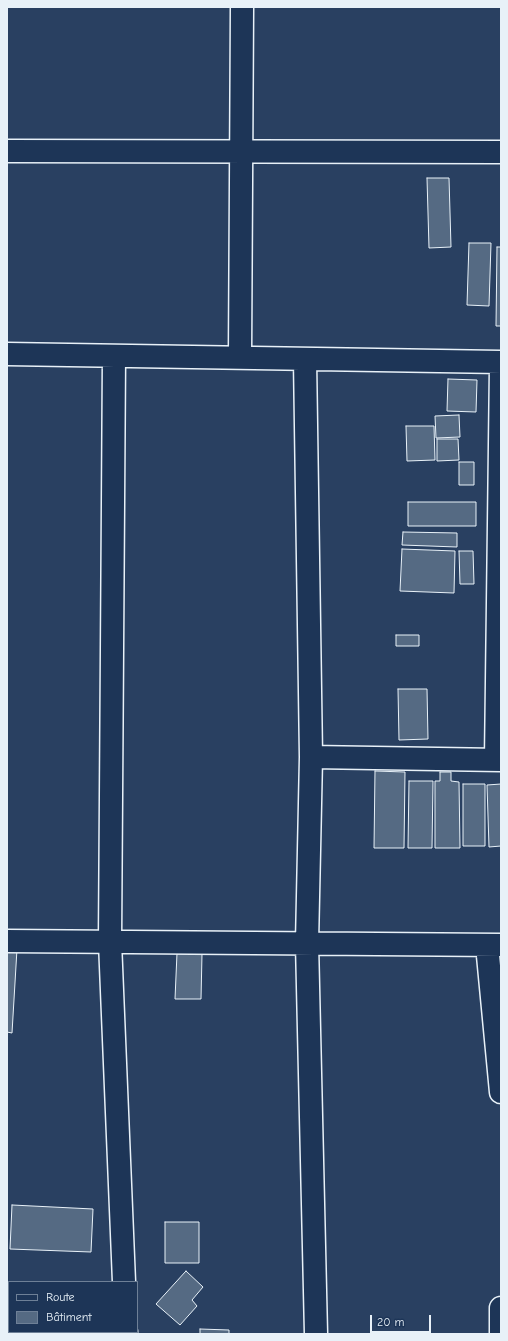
<!DOCTYPE html>
<meta charset="utf-8">
<style>
body{margin:0}
#map{position:relative;width:508px;height:1341px;overflow:hidden;background:#294061;font-family:"Comic Neue",sans-serif}
canvas{display:block}
.frame{position:absolute;inset:0;border:8px solid #e8f1f8;pointer-events:none}
.legend{position:absolute;left:8px;top:1281px;width:130px;height:52px;box-sizing:border-box;background:#1d3557;border:1px solid #6e8097;margin:0;padding:5px 7px;list-style:none;font-size:12px;color:#e8f1f8}
.legend li{display:flex;align-items:center;gap:8px;height:20px}
.legend b{width:20px;border:1px solid #6e8097}
.scale{position:absolute;left:370px;top:1315px;width:61px;height:18px;box-sizing:border-box;border:2px solid #e8f1f8;border-top:0;padding-left:5px;font-size:12px;line-height:14px;white-space:nowrap;color:#e8f1f8;-webkit-text-stroke:3px #1d3557;paint-order:stroke}
</style>
<div id="map">
<canvas width="508" height="1341"></canvas>
<div class="frame"></div>
<ul class="legend">
<li><b style="height:5px;background:#1d3557"></b>Route</li>
<li><b style="height:11px;background:#556a83"></b>Bâtiment</li>
</ul>
<div class="scale">20 m</div>
</div>
<script>
const ctx = document.querySelector('canvas').getContext('2d');
ctx.lineJoin = 'round';
function fillPath(path, color) {
  ctx.fillStyle = color;
  ctx.fill(path, 'evenodd');
}
function shape(rows) {
  const path = new Path2D();
  for (const r of rows) {
    path.moveTo(r[0], r[1]);
    for (let i = 2; i < r.length; i += 2) path.lineTo(r[i], r[i + 1]);
  }
  return path;
}
function stroke(path, color, width, dash) {
  ctx.strokeStyle = color;
  ctx.lineWidth = width;
  ctx.lineCap = dash ? 'butt' : 'round';
  ctx.setLineDash(dash || []);
  ctx.stroke(path);
}
const building = shape([
 [427,178,449,178,451,247,429,248,427,178],
 [469,243,491,243,489,306,467,305,469,243],
 [497,247,501,247,501,326,496,326,497,247],
 [448,379,477,380,476,412,447,411,448,379],
 [459,415,460,437,436,438,435,416,459,415],
 [406,426,434,426,435,460,407,461,406,426],
 [437,439,458,439,459,460,437,461,437,439],
 [459,462,474,462,474,485,459,485,459,462],
 [408,502,476,502,476,526,408,526,408,502],
 [403,532,457,533,457,547,402,545,403,532],
 [402,549,455,551,454,593,400,591,402,549],
 [459,551,473,551,474,584,460,584,459,551],
 [396,635,419,635,419,646,396,646,396,635],
 [398,689,427,689,428,739,399,740,398,689],
 [375,771,405,772,404,848,374,848,375,771],
 [440,772,451,772,451,781,459,782,460,848,435,848,435,781,440,781,440,772],
 [409,781,433,781,432,848,408,848,409,781],
 [463,784,485,784,485,846,463,846,463,784],
 [501,784,501,846,489,847,487,785,501,784],
 [7,949,17,949,12,1033,7,1032,7,949],
 [177,953,202,954,201,999,175,999,177,953],
 [12,1205,93,1209,91,1252,10,1249,12,1205],
 [165,1222,199,1222,199,1263,165,1263,165,1222],
 [186,1271,203,1287,192,1300,197,1306,180,1325,156,1304,186,1271],
 [200,1329,229,1330,229,1334,200,1334,200,1329]
]);
const minor = shape([
 [7,151,501,152],
 [7,354,501,362],
 [114,356,110,942,124,1282],
 [240,357,242,7],
 [305,359,311,757,307,943,316,1334],
 [311,757,501,760],
 [496,760,501,366],
 [7,941,501,945],
 [487,945,501,1092],
 [126,1332,126,1334],
 [501,1334,501,1308]
]);
fillPath(building, '#556a83');
stroke(building, '#e8f1f8', 1);
stroke(minor, '#e8f1f8', 25);
stroke(minor, '#1d3557', 22);
</script>
